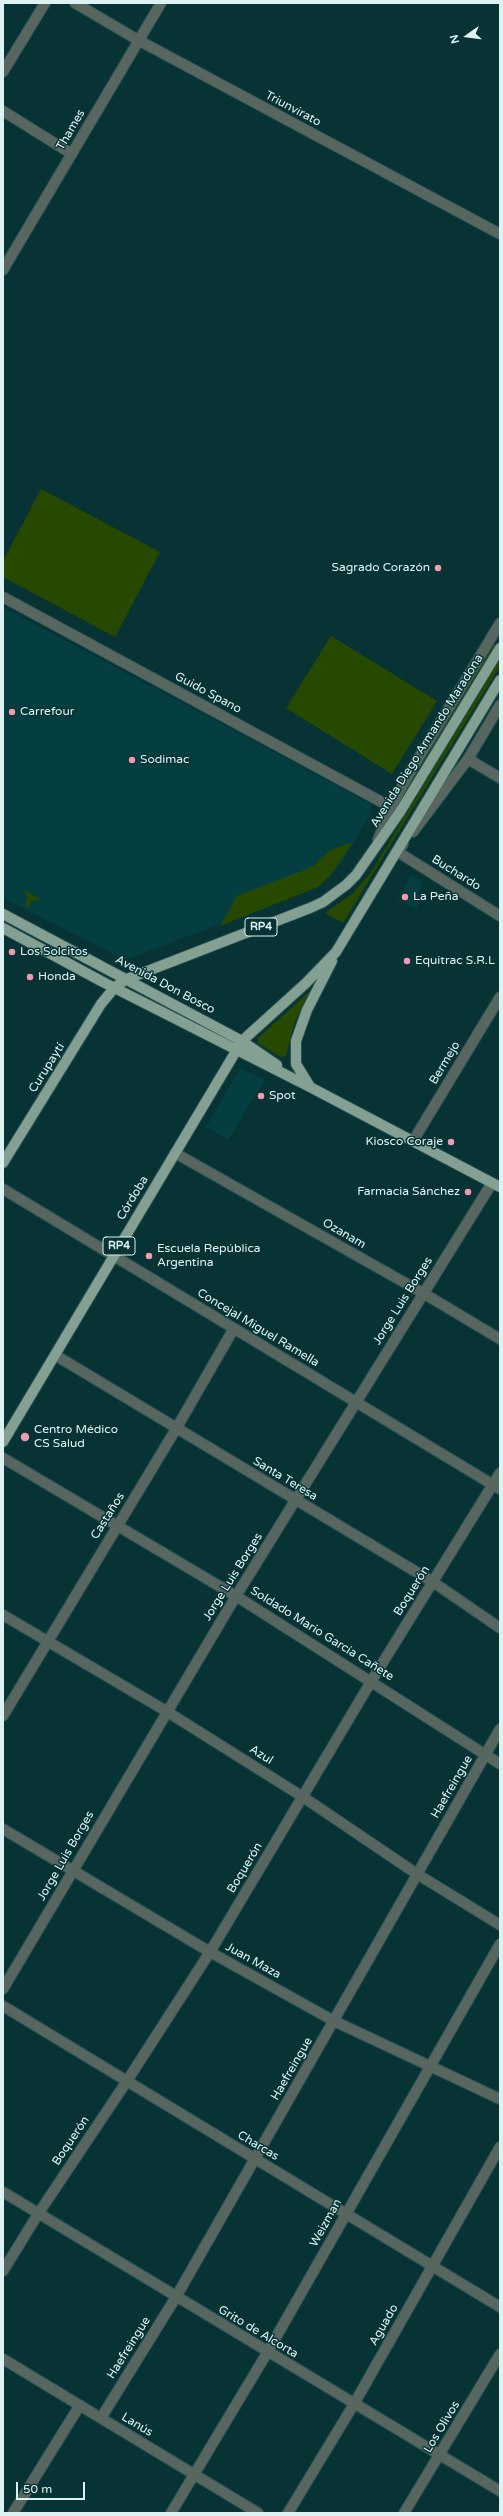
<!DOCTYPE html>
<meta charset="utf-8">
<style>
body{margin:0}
#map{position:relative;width:503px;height:2516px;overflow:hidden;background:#073334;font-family:"Varela Round",sans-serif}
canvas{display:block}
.frame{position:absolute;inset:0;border:4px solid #ddf3f3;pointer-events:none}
.north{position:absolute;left:447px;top:16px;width:40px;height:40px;-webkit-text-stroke:3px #073334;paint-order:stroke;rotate:256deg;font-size:11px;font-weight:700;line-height:16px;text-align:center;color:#ddf3f3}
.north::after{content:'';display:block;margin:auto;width:14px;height:18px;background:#ddf3f3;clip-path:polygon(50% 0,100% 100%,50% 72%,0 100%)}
.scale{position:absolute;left:16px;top:2482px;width:69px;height:18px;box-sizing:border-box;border:2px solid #ddf3f3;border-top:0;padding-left:5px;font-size:12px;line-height:14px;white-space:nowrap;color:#ddf3f3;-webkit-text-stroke:3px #073334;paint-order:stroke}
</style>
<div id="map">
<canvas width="503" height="2516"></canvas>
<div class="frame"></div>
<div class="north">N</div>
<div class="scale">50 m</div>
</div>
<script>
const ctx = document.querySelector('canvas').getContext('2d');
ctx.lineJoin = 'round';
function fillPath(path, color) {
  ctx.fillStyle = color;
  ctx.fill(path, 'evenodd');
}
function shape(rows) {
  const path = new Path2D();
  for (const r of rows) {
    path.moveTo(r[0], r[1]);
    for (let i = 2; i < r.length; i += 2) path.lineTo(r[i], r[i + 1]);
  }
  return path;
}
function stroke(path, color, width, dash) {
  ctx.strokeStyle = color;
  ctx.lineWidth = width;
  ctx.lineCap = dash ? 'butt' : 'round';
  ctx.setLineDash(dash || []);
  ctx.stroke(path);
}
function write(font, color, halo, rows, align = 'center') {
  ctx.font = font + ' "Varela Round",sans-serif';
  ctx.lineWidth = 3;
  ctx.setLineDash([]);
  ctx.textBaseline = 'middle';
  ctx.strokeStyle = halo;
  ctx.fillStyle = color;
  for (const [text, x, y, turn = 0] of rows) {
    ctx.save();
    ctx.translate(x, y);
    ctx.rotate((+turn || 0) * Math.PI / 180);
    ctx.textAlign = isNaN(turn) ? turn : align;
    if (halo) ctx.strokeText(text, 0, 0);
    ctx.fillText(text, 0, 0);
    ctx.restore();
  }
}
const built = shape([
 [3,607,371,804,371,812,345,858,331,875,318,887,125,960,3,898],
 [411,875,423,882,417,894,423,897,416,909,398,899],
 [240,1068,265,1080,228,1140,206,1127]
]);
const green = shape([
 [41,489,160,552,115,637,3,577,3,561],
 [331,636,437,701,392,774,286,708],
 [493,645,496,645,412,781,406,788],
 [500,659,500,666,343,923,325,913,353,893,371,872],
 [353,842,331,875,318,887,220,926,237,896,312,867,330,850],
 [24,890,40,899,32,901,27,908,25,907,27,898],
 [311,990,294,1024,286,1056,281,1057,258,1043,258,1038]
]);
const minor = shape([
 [75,3,138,40,500,234],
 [3,72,45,3],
 [3,111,72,154],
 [3,270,161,3],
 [3,597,400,812],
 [468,759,500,778],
 [413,832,468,759,500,705],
 [378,840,391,807,413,767,500,623],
 [403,844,398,852,500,916],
 [413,1141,500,997],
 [175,1153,423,1293,500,1339],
 [3,1189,500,1489],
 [55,1355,433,1582,500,1628],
 [3,1458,236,1596,500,1764],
 [3,1615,166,1711,303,1797,417,1874,500,1925],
 [3,1716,176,1429,233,1330],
 [3,1829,210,1952,334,2021,500,2099],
 [3,1989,236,1596,492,1183],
 [3,2006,500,2307],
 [3,2192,500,2491],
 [3,2271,38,2214,127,2081,210,1952,372,1680,500,1473],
 [3,2359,258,2513],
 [101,2418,176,2297,500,1729],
 [13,2513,80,2405],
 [171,2513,267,2353,500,1944],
 [288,2513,354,2404,500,2147],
 [404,2513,500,2354]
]);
const major = shape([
 [3,914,242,1041,277,1065],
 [3,928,101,981,310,1087,500,1187],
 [309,1085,296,1064,296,1041,307,1010,332,961],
 [3,1163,101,1004,115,987,127,979,310,908,323,902,346,885,356,875,400,812,500,648],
 [3,1442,242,1041,306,983,336,952,500,680]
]);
const markers = [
 [438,568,4,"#f19ab3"],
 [12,712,4,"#f19ab3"],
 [132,760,4,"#f19ab3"],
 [405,897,4,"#f19ab3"],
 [12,952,4,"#f19ab3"],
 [407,961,4,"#f19ab3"],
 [30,977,4,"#f19ab3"],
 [261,1096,4,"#f19ab3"],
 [451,1142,4,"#f19ab3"],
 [468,1192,4,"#f19ab3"],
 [149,1256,4,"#f19ab3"],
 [25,1437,5,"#f19ab3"]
];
const shields = [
 [261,927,32],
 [119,1246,32]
];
const shieldNames = [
 ["RP4",261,927],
 ["RP4",119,1246]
];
const streetNames = [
 ["Triunvirato",293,109,28],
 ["Thames",71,130,-60],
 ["Guido Spano",208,693,28],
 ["Avenida Diego Armando Maradona",427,741,-58],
 ["Buchardo",456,873,32],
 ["Avenida Don Bosco",165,985,28],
 ["Bermejo",445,1063,-59],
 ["Curupaytí",47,1068,-58],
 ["Córdoba",133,1198,-59],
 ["Ozanam",344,1234,30],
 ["Jorge Luis Borges",403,1301,-58],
 ["Concejal Miguel Ramella",258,1328,31],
 ["Santa Teresa",285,1479,31],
 ["Castaños",108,1516,-58],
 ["Jorge Luis Borges",233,1577,-58],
 ["Boquerón",412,1591,-58],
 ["Soldado Mario García Cañete",322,1634,32],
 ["Azul",261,1755,32],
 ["Haefreingue",452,1787,-60],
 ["Jorge Luis Borges",66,1856,-60],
 ["Boquerón",245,1868,-59],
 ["Juan Maza",253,1961,29],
 ["Haefreingue",292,2069,-60],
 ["Boquerón",71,2141,-56],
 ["Charcas",258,2146,31],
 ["Weizman",326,2223,-61],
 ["Aguado",384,2325,-60],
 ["Grito de Alcorta",258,2332,31],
 ["Haefreingue",129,2348,-58],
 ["Lanús",137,2425,31],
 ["Los Olivos",442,2427,-59]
];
const poiNames = [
 ["Sagrado Corazón",430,568,"right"],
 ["Carrefour",20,712],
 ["Sodimac",140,760],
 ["La Peña",413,897],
 ["Los Solcitos",20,952],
 ["Equitrac S.R.L",415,961],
 ["Honda",38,977],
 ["Spot",269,1096],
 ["Kiosco Coraje",443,1142,"right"],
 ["Farmacia Sánchez",460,1192,"right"],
 ["Escuela República",157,1249],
 ["Argentina",157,1263],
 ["Centro Médico",34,1430],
 ["CS Salud",34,1444]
];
fillPath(built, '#043e40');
fillPath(green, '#274800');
stroke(minor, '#295253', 12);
stroke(major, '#295253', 12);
stroke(minor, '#586660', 10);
stroke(major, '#83a092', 10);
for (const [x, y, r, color] of markers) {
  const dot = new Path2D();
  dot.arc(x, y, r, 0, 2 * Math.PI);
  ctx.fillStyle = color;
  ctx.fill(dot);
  stroke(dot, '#073334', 1.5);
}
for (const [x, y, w] of shields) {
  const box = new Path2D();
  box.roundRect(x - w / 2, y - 9, w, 18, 3);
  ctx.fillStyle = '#073334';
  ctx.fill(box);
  stroke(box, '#ddf3f3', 1);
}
write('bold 11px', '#ddf3f3', null, shieldNames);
write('12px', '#ddf3f3', '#073334', streetNames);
write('12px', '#ddf3f3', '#073334', poiNames, 'left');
</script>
